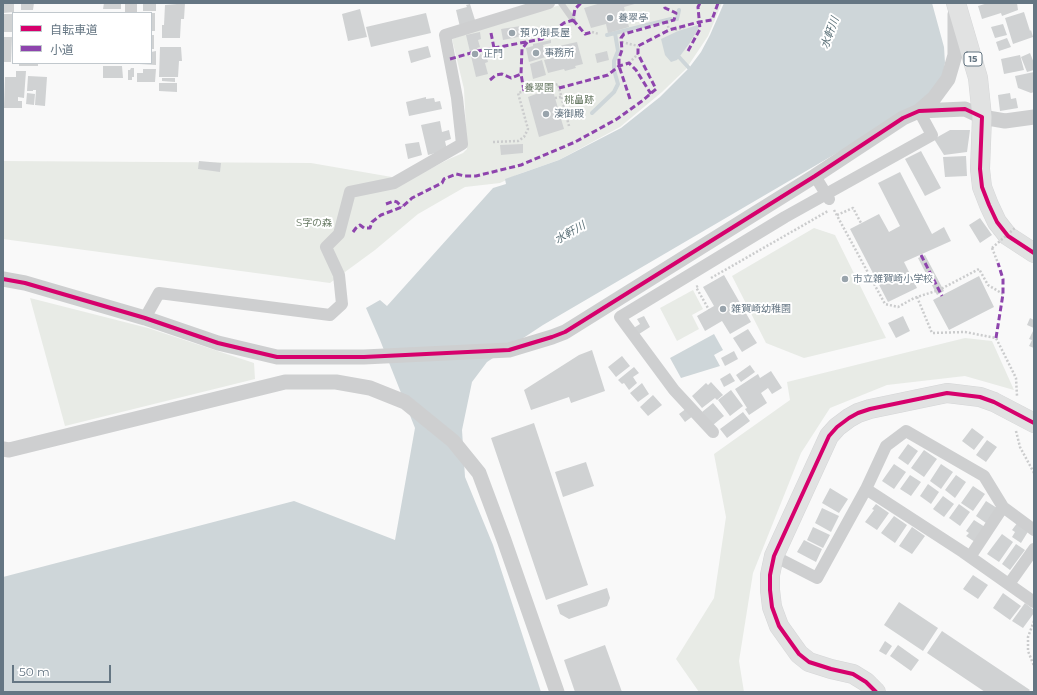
<!DOCTYPE html>
<meta charset="utf-8">
<style>
body{margin:0}
#map{position:relative;width:1037px;height:695px;overflow:hidden;background:#f9f9f9;font-family:Montserrat,"Noto Sans JP",sans-serif}
canvas{display:block}
.frame{position:absolute;inset:0;border:4px solid #657683;pointer-events:none}
.legend{position:absolute;left:12px;top:12px;width:140px;height:52px;box-sizing:border-box;background:#fff;border:1px solid #c1c8cd;margin:0;padding:5px 7px;list-style:none;font-size:12px;color:#657683}
.legend li{display:flex;align-items:center;gap:8px;height:20px}
.legend b{width:20px;border:1px solid #c1c8cd}
.scale{position:absolute;left:12px;top:665px;width:99px;height:18px;box-sizing:border-box;border:2px solid #657683;border-top:0;padding-left:5px;font-size:12px;line-height:14px;white-space:nowrap;color:#657683;-webkit-text-stroke:3px #fff;paint-order:stroke}
</style>
<div id="map">
<canvas width="1037" height="695"></canvas>
<div class="frame"></div>
<ul class="legend">
<li><b style="height:5px;background:#d6006c"></b>自転車道</li>
<li><b style="height:5px;background:#8e44ad"></b>小道</li>
</ul>
<div class="scale">50 m</div>
</div>
<script>
const ctx = document.querySelector('canvas').getContext('2d');
ctx.lineJoin = 'round';
function fillPath(path, color) {
  ctx.fillStyle = color;
  ctx.fill(path, 'evenodd');
}
function shape(rows) {
  const path = new Path2D();
  for (const r of rows) {
    path.moveTo(r[0], r[1]);
    for (let i = 2; i < r.length; i += 2) path.lineTo(r[i], r[i + 1]);
  }
  return path;
}
function stroke(path, color, width, dash) {
  ctx.strokeStyle = color;
  ctx.lineWidth = width;
  ctx.lineCap = dash ? 'butt' : 'round';
  ctx.setLineDash(dash || []);
  ctx.stroke(path);
}
function write(font, color, halo, rows, align = 'center') {
  ctx.font = font + ' Montserrat,"Noto Sans JP",sans-serif';
  ctx.lineWidth = 4;
  ctx.setLineDash([]);
  ctx.textBaseline = 'middle';
  ctx.strokeStyle = halo;
  ctx.fillStyle = color;
  for (const [text, x, y, turn = 0] of rows) {
    ctx.save();
    ctx.translate(x, y);
    ctx.rotate((+turn || 0) * Math.PI / 180);
    ctx.textAlign = isNaN(turn) ? turn : align;
    if (halo) ctx.strokeText(text, 0, 0);
    ctx.fillText(text, 0, 0);
    ctx.restore();
  }
}
const green = shape([
 [567,3,722,3,708,36,686,69,662,92,620,127,559,160,519,174,500,183,465,187,418,214,375,250,330,283,3,239,3,161,311,163,409,180,449,159,463,153,467,149,464,89,452,39,489,26],
 [814,228,835,235,886,338,804,358,766,343,732,276],
 [693,290,703,309,692,315,699,329,677,341,660,308],
 [30,298,148,328,254,363,255,379,65,426],
 [965,338,992,341,1014,390,965,376,887,385,830,408,801,453,753,573,739,661,744,692,699,692,676,659,714,598,726,517,714,454,790,400,787,382]
]);
const water = shape([
 [724,3,932,3,944,47,945,63,942,78,924,102,543,325,487,362,472,382,462,430,465,477,493,545,541,692,3,692,3,577,294,501,395,540,415,428,380,340,366,308,380,300,387,306,493,188,506,184,505,179,559,160,621,128,660,97,689,68,701,52,710,35],
 [698,25,698,29,689,44,677,60,671,62,665,55,661,39,678,31],
 [714,334,723,350,714,355,720,366,681,378,670,358]
]);
const stream = shape([
 [677,19,679,10],
 [607,35,671,19],
 [679,57,689,68],
 [592,113,614,92,618,84,614,70,614,61,618,51,615,33]
]);
const building = shape([
 [3,3,14,3,14,12,3,13],
 [21,3,34,3,33,10,21,10],
 [104,3,121,3,121,9,103,9],
 [143,3,156,3,156,11,143,11],
 [177,3,185,3,184,19,181,19,180,38,162,38,162,25,164,25,165,5,177,4],
 [601,3,604,4,606,3,638,3,624,7,626,15,632,14,634,22,628,23,629,27,608,33,606,24,591,28,584,8],
 [988,3,1017,3,1018,10,1002,16,1001,13,982,19,978,6],
 [470,4,475,20,460,27,456,10,467,7,466,5],
 [360,9,367,37,348,41,342,14],
 [1024,12,1030,31,1031,30,1033,37,1013,44,1005,18],
 [151,13,155,13,155,31,151,31],
 [426,13,431,33,371,47,366,27],
 [3,14,13,14,13,32,3,32],
 [1003,24,1007,35,995,38,991,27],
 [521,26,523,36,503,40,501,29],
 [480,32,481,39,478,40,480,47,477,48,479,55,481,54,483,59,487,58,488,62,485,63,488,74,476,77,466,35],
 [151,35,154,35,154,49,151,49],
 [3,37,12,37,11,62,3,62],
 [1007,38,1011,47,999,51,996,42],
 [551,40,551,43,543,45,546,57,529,62,526,48,533,46,533,44],
 [577,42,583,64,575,66,576,68,565,71,564,69,548,73,544,60,552,58,550,48],
 [428,46,431,57,411,63,408,51],
 [160,47,181,47,182,61,179,61,178,77,159,77],
 [156,51,156,65,139,64,139,63,151,63,151,52],
 [607,51,609,60,597,63,595,54],
 [1030,53,1034,63,1034,70,1027,72,1021,57],
 [1020,55,1024,70,1004,74,1001,59],
 [542,60,546,75,533,79,530,64],
 [19,63,38,63,38,66,19,66],
 [103,66,122,66,123,78,103,78],
 [131,68,134,68,134,77,132,77,132,80,128,80,128,70,130,70],
 [143,69,156,69,155,82,137,82,137,73,143,73],
 [16,71,26,71,24,98,18,97,18,101,22,101,22,108,4,108,5,77,16,77],
 [1034,72,1034,92,1031,93,1018,88,1015,76],
 [28,76,47,77,45,106,35,105,36,90,33,90,33,91,27,91],
 [162,78,175,78,175,82,162,81],
 [159,83,177,83,177,92,159,91],
 [544,91,544,94,553,91,564,129,539,137,528,97],
 [27,93,35,94,34,105,26,104],
 [1010,93,1011,99,1016,98,1018,108,1000,111,998,95],
 [426,97,426,99,434,98,435,102,440,101,442,109,409,116,406,102],
 [440,121,442,132,449,130,451,139,445,141,447,150,428,155,421,125],
 [950,130,970,130,967,152,944,155,934,139],
 [419,142,422,155,408,159,405,144],
 [523,144,523,153,501,155,500,145],
 [921,151,941,188,925,196,905,159],
 [966,156,967,176,945,177,943,157],
 [199,161,221,163,220,172,198,169],
 [900,172,932,234,944,227,951,241,904,262,917,288,888,302,850,229,879,214,889,232,900,226,878,183],
 [980,218,992,235,980,243,969,225],
 [925,255,944,291,937,295,918,258],
 [724,275,751,322,730,334,722,321,705,331,697,316,714,306,703,287],
 [979,276,994,307,949,330,933,300],
 [644,316,650,327,636,336,632,329,640,324,637,319],
 [903,316,910,331,896,338,888,323],
 [1030,318,1034,320,1034,328,1027,325],
 [748,329,757,343,742,352,733,338],
 [1034,329,1034,348,1029,346,1032,340,1029,339],
 [592,350,605,391,571,403,569,397,531,410,524,390,579,355],
 [734,351,738,359,725,366,721,358],
 [622,356,630,366,616,377,608,367],
 [750,365,755,372,741,382,736,375],
 [634,367,639,373,633,377,637,383,629,390,624,383,622,384,618,380],
 [771,371,782,388,772,394,768,388,761,393,767,403,749,415,745,409,747,408,735,389,758,374,760,378],
 [730,373,735,381,724,387,720,379],
 [711,382,723,395,717,400,715,398,702,408,692,396,706,383,708,385],
 [642,383,649,394,638,402,630,393],
 [731,390,743,406,730,416,718,400],
 [653,395,662,405,648,416,640,407],
 [713,403,724,416,713,425,702,412],
 [687,408,693,416,685,422,679,414],
 [743,412,750,421,727,438,720,429],
 [534,423,588,585,546,600,491,438],
 [972,428,984,437,974,450,962,441],
 [987,440,997,447,986,462,976,455],
 [908,444,918,451,908,465,898,458],
 [924,450,937,459,924,477,911,468],
 [586,462,594,486,563,497,555,472],
 [894,464,906,472,894,489,882,481],
 [941,464,953,472,941,489,930,481],
 [910,475,921,482,911,496,900,489],
 [956,475,966,482,955,498,945,490],
 [928,484,939,492,931,504,920,496],
 [973,486,985,494,973,511,961,503],
 [830,488,848,499,839,513,822,503],
 [943,496,954,504,944,517,933,509],
 [986,501,997,508,986,523,976,516],
 [876,504,889,513,877,530,865,522,874,510,872,509],
 [959,504,970,512,960,526,949,518],
 [822,508,839,516,831,532,815,523],
 [894,516,907,525,895,543,881,533],
 [974,520,985,527,975,542,966,536,969,533,966,531],
 [1018,522,1029,530,1021,543,1012,537,1015,532,1012,530],
 [813,527,830,535,823,548,807,540],
 [912,527,925,536,912,554,899,546],
 [1002,534,1013,542,999,562,987,554],
 [804,540,822,549,816,562,797,552],
 [1016,544,1025,550,1010,570,1002,564],
 [973,575,988,585,978,599,963,589],
 [607,588,610,598,607,606,569,619,560,614,557,605],
 [1003,593,1021,606,1010,620,993,608],
 [899,602,938,628,923,651,884,625],
 [1025,603,1034,610,1034,613,1023,628,1012,621],
 [942,631,1030,690,1028,692,985,692,927,653],
 [885,641,892,646,886,655,879,651],
 [605,645,622,692,575,692,564,660],
 [898,645,919,660,911,671,890,656]
]);
const path = shape([
 [667,22,669,30],
 [676,31,676,30,684,27,685,25],
 [592,32,599,34],
 [622,42,638,46],
 [629,63,638,54],
 [555,98,561,97],
 [493,142,518,141,524,137,528,129,518,93,544,85,545,88,558,84,569,126],
 [834,210,885,304,898,307,914,298,939,290,979,269,988,285,1003,294],
 [837,215,853,208,861,223],
 [992,248,998,263],
 [711,278,828,211],
 [698,286,696,287,709,310],
 [917,297,932,333,965,332,996,338,1016,378,1017,396],
 [1016,431,1020,447,1034,473],
 [1034,621,1028,637,1028,651,1034,666]
]);
const service = shape([
 [561,3,573,20]
]);
const minor = shape([
 [131,13,131,3],
 [815,176,829,199],
 [145,318,159,293,330,315,342,304,339,275,326,247,339,234,350,192,394,183,462,144,457,98,445,35,549,3],
 [713,432,674,390,620,317,785,217,932,135,919,111],
 [866,489,886,446,906,431,984,476,1003,507,970,557],
 [1003,507,1034,530],
 [774,556,817,578,866,489,963,552,1034,602],
 [1009,584,1034,549]
]);
const tertiary = shape([
 [919,111,934,98,948,79,955,55,955,14],
 [3,279,25,283,145,318,218,343,277,357,364,357,509,350,552,337,565,332,815,176,903,118,919,111,965,109,982,117,1005,121,1034,117],
 [3,449,9,450,285,382,336,382,370,388,405,402,453,441,479,473,504,540,557,692]
]);
const primary = shape([
 [956,3,978,78,982,117,980,169,982,187,989,205,997,222,1008,236,1034,253],
 [876,692,866,682,853,674,831,669,809,662,799,654,779,626,772,607,770,590,770,575,774,556,829,436,837,427,849,418,858,413,870,409,947,393,980,397,994,402,1034,423]
]);
const pathBridge = shape([
 [992,248,1015,228]
]);
const quiet = shape([
 [596,3,596,4],
 [573,20,585,34,592,32],
 [491,33,494,48],
 [688,51,700,29,698,7,700,3],
 [450,59,478,51,542,39,564,23,573,20,575,9,581,3],
 [490,80,496,75,502,74,511,78,521,74],
 [559,88,608,75,619,66,629,63,636,70,651,94],
 [524,91,521,74,522,49,528,41],
 [630,99,619,66,619,58,622,50,621,38,624,34,674,20,676,13,665,8,664,3],
 [386,204,394,201,397,202,402,207],
 [353,232,356,228,360,225,364,228,370,228,372,222,381,215,402,207,412,198,442,183,444,179,456,174,465,176,476,176,521,165,575,142,617,119,642,101,656,89,638,54,638,46,669,30,699,22,712,20,718,3],
 [921,255,942,296],
 [996,338,1003,294,1003,279,998,263]
]);
const cycleway = shape([
 [3,279,25,283,145,318,218,343,277,357,364,357,509,350,552,337,565,332,815,176,903,118,919,111,965,109,982,117,980,169,982,187,989,205,997,222,1008,236,1034,253],
 [876,692,866,682,853,674,831,669,809,662,799,654,779,626,772,607,770,590,770,575,774,556,829,436,837,427,849,418,858,413,870,409,947,393,980,397,994,402,1034,423]
]);
const markers = [
 [610,18,4,"#99a4ac"],
 [512,33,4,"#99a4ac"],
 [536,53,4,"#99a4ac"],
 [475,54,4,"#99a4ac"],
 [546,114,4,"#99a4ac"],
 [845,279,4,"#99a4ac"],
 [723,309,4,"#99a4ac"]
];
const shields = [
 [973,59,18]
];
const shieldNames = [
 ["15",973,59]
];
const poiNames = [
 ["養翠亭",618,18],
 ["預り御長屋",520,33],
 ["事務所",544,53],
 ["正門",483,54],
 ["湊御殿",554,114],
 ["市立雑賀崎小学校",853,279],
 ["雑賀崎幼稚園",731,309]
];
const parkNames = [
 ["養翠園",539,88],
 ["桃畠跡",579,100],
 ["S字の森",314,223]
];
const waterNames = [
 ["水軒川",830,33,-70],
 ["水軒川",570,233,-30]
];
fillPath(green, '#e8ebe6');
fillPath(water, '#ced6d9');
stroke(stream, '#ced6d9', 4);
fillPath(building, '#d0d2d3');
stroke(primary, '#d5d6d7', 20);
stroke(path, '#cbcccd', 2.5, [2, 2]);
stroke(service, '#cecfd0', 6);
stroke(minor, '#cecfd0', 12);
stroke(tertiary, '#cecfd0', 15);
stroke(primary, '#e1e2e2', 19);
stroke(pathBridge, '#cbcccd', 2.5, [2, 2]);
stroke(quiet, '#8e44ad', 3, [6, 3]);
stroke(cycleway, '#d6006c', 4);
for (const [x, y, r, color] of markers) {
  const dot = new Path2D();
  dot.arc(x, y, r, 0, 2 * Math.PI);
  ctx.fillStyle = color;
  ctx.fill(dot);
  stroke(dot, '#fff', 1.5);
}
for (const [x, y, w] of shields) {
  const box = new Path2D();
  box.roundRect(x - w / 2, y - 7, w, 14, 3);
  ctx.fillStyle = '#fff';
  ctx.fill(box);
  stroke(box, '#657683', 1);
}
write('bold 9px', '#657683', null, shieldNames);
write('10px', '#657683', '#fff', poiNames, 'left');
write('10px', '#687a64', '#fff', parkNames);
write('italic 11px', '#60757c', '#fff', waterNames);
</script>
